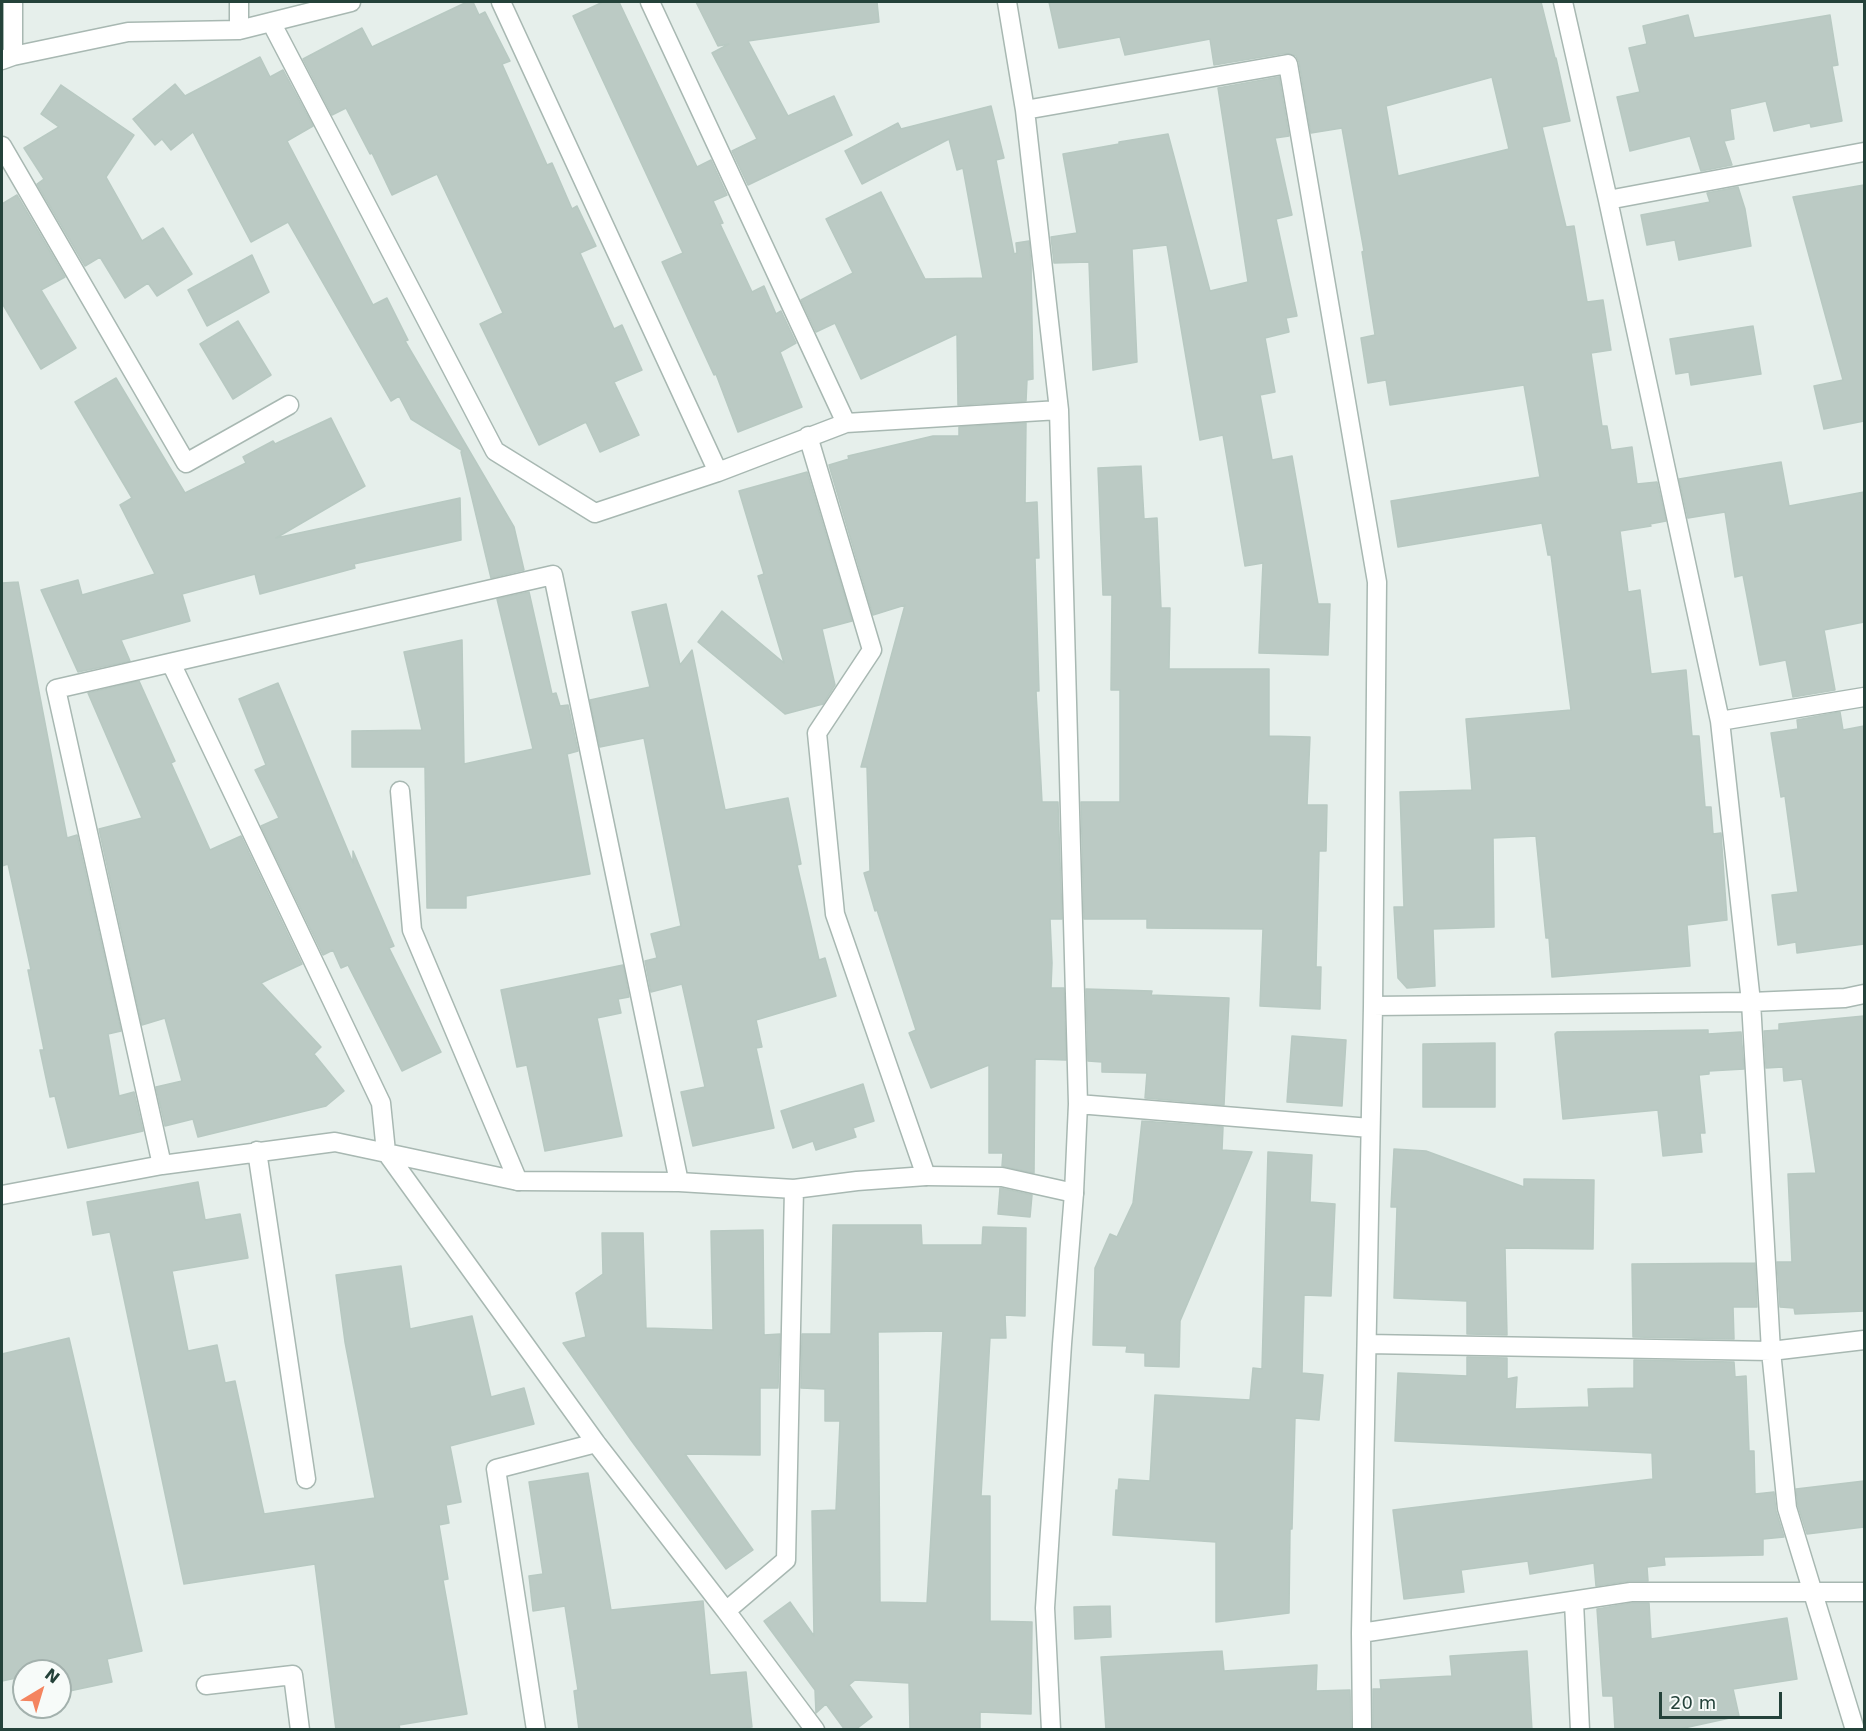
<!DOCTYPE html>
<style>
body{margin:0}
#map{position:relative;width:1866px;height:1731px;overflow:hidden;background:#e6efeb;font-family:"DejaVu Sans",sans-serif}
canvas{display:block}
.frame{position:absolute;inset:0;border:3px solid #24423a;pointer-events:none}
.north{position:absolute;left:12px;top:1659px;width:60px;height:60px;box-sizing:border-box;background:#f7fbf9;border:2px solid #a3b1ad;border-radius:50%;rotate:38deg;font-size:16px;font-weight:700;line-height:24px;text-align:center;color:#24423a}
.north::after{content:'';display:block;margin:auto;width:21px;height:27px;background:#f4845f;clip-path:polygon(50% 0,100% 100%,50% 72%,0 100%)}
.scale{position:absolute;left:1659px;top:1692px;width:123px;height:27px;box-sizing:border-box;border:3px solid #24423a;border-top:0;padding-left:8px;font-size:18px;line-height:21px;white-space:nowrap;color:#24423a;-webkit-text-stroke:4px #f7fbf9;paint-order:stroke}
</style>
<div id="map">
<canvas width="1866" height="1731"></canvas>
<div class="frame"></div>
<div class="north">N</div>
<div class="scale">20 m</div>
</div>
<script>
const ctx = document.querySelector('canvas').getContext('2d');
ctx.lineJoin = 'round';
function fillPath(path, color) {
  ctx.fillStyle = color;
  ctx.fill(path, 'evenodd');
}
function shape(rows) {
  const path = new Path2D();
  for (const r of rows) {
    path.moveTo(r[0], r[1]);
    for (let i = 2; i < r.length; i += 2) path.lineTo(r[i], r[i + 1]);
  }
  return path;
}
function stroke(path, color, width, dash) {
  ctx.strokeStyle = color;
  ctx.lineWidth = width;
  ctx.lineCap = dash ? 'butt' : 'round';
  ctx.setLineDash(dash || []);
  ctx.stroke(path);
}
const building = shape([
 [467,2,473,2,479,15,485,12,510,61,502,64,547,165,552,163,572,209,577,206,596,246,580,253,614,329,622,325,642,370,614,382,639,435,600,452,586,422,539,445,480,324,503,313,437,174,392,195,372,153,370,154,346,108,332,115,303,59,362,28,372,47,467,2],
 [603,2,619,2,697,167,711,160,727,195,713,201,723,223,720,224,752,292,764,286,776,314,781,311,796,343,780,352,802,407,738,432,716,374,714,375,662,262,683,253,573,16,603,2],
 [696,2,877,2,879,22,748,41,788,116,834,96,852,135,748,185,732,151,757,139,712,53,729,44,718,46,696,2],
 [1049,2,1541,2,1555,58,1556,58,1570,121,1542,127,1566,227,1574,226,1587,302,1603,300,1611,350,1591,353,1602,426,1607,426,1611,450,1632,447,1637,484,1657,482,1666,521,1650,524,1651,526,1620,531,1628,592,1640,590,1651,674,1686,670,1692,736,1699,736,1705,807,1711,807,1713,834,1721,833,1727,920,1687,925,1690,966,1552,977,1549,938,1546,938,1536,836,1493,838,1494,927,1433,929,1435,986,1407,988,1398,978,1394,907,1404,907,1400,792,1472,790,1466,719,1571,710,1551,555,1548,555,1542,523,1398,547,1391,501,1540,477,1524,385,1390,405,1386,380,1368,383,1361,338,1375,335,1362,252,1364,251,1342,128,1311,133,1299,62,1296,56,1286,53,1214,65,1210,39,1125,55,1120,37,1059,48,1049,2],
 [1492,77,1509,149,1398,176,1386,106,1492,77],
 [1688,15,1694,38,1830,15,1838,65,1832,66,1842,121,1811,127,1810,123,1774,131,1766,101,1730,109,1734,139,1724,141,1732,165,1701,171,1690,136,1630,151,1617,97,1640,92,1629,48,1647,44,1643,26,1688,15],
 [260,57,270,77,283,70,313,126,287,141,373,305,387,298,408,340,405,341,514,527,524,570,491,578,461,452,463,451,411,419,399,396,391,401,288,222,251,242,193,132,171,150,162,139,155,145,133,119,175,84,185,96,260,57],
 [1279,77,1289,136,1275,138,1292,215,1276,219,1297,316,1286,318,1289,332,1265,338,1275,392,1260,395,1272,460,1292,456,1318,604,1330,604,1328,655,1259,653,1263,563,1245,566,1223,435,1200,440,1167,245,1132,249,1137,362,1093,370,1089,262,1054,263,1051,237,1077,233,1063,154,1119,144,1119,142,1168,134,1210,291,1248,282,1218,88,1279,77],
 [61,85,134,135,106,177,142,241,163,228,192,274,157,296,148,283,125,298,100,257,85,266,37,184,44,179,24,148,59,127,41,114,61,85],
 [991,106,1004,158,996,160,1014,254,1017,253,1016,243,1029,241,1031,264,1033,379,1027,380,1026,401,958,405,957,334,861,379,835,323,816,332,801,300,853,273,826,219,881,192,925,279,983,278,963,168,957,170,949,139,862,184,845,151,898,123,901,129,991,106],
 [1864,185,1864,421,1824,429,1814,386,1843,380,1793,197,1864,185],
 [1738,187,1745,209,1751,246,1679,260,1675,240,1647,245,1641,215,1710,202,1707,193,1738,187],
 [17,195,65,277,41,290,76,348,41,369,2,303,2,204,17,195],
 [252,255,269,292,207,326,188,290,252,255],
 [238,321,271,375,233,399,200,344,238,321],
 [1753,326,1761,374,1691,385,1689,372,1676,374,1670,339,1753,326],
 [116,378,185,493,246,463,243,457,273,441,275,444,331,418,365,486,276,538,460,498,461,540,354,564,355,568,260,594,255,574,182,594,190,621,121,640,130,661,78,672,41,590,78,580,82,595,155,574,120,505,132,498,75,402,116,378],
 [1026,423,1025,503,1037,502,1039,558,1035,558,1039,691,1036,691,1042,802,1058,802,1062,919,1050,919,1052,963,1051,988,1064,988,1066,1060,1035,1059,1034,1173,1002,1166,1003,1153,989,1153,989,1065,931,1088,909,1033,916,1030,877,910,875,911,864,873,870,871,867,767,861,767,905,605,873,615,829,465,849,459,848,456,933,436,959,436,959,427,1026,423],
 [1781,462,1789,506,1864,492,1864,622,1824,630,1835,690,1793,697,1786,660,1760,665,1743,575,1735,577,1725,512,1688,518,1679,479,1781,462],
 [1141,466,1144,519,1157,518,1161,608,1170,608,1169,669,1269,669,1269,736,1310,737,1307,805,1327,805,1326,851,1319,851,1316,967,1321,967,1320,1009,1260,1006,1263,929,1147,928,1147,919,1084,919,1081,802,1120,802,1120,690,1111,690,1112,595,1103,595,1098,468,1141,466],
 [807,472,852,621,822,629,835,685,823,704,785,714,698,642,722,611,784,663,758,576,764,574,739,491,807,472],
 [18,582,67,838,77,835,121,1031,108,1034,119,1096,134,1092,143,1131,68,1148,55,1096,50,1097,40,1050,44,1050,28,970,31,970,8,864,2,866,2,583,18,582],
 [529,592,552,694,556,693,560,706,568,705,578,751,567,754,590,874,466,896,466,908,427,908,425,767,352,767,352,731,422,730,404,652,462,640,464,764,533,749,497,599,529,592],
 [666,604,680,665,692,650,725,810,788,798,801,864,797,865,819,960,825,958,836,996,756,1020,762,1047,756,1048,774,1128,693,1146,681,1092,705,1087,682,984,651,992,645,961,657,958,651,934,681,926,644,738,600,747,590,700,650,687,632,612,666,604],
 [139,681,175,761,171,763,210,850,241,836,302,964,261,983,321,1047,314,1054,344,1091,326,1106,198,1137,193,1119,165,1126,156,1087,182,1081,165,1018,142,1025,99,829,142,818,88,693,139,681],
 [278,683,353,863,353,851,394,946,389,948,441,1052,402,1071,348,965,341,968,333,950,323,955,261,826,279,818,255,770,266,765,239,699,278,683],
 [1840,712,1843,730,1864,726,1864,944,1797,953,1796,942,1778,945,1772,895,1798,892,1785,796,1781,797,1771,733,1798,729,1797,720,1840,712],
 [623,965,629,997,618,999,621,1013,597,1018,622,1136,545,1151,527,1065,517,1067,501,990,623,965],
 [1086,989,1152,991,1151,995,1229,998,1224,1105,1145,1098,1147,1073,1102,1072,1102,1062,1088,1061,1086,989],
 [1864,1016,1864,1311,1795,1314,1794,1308,1780,1307,1777,1262,1792,1262,1788,1174,1816,1173,1802,1079,1784,1081,1783,1067,1766,1068,1764,1031,1779,1030,1779,1024,1864,1016],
 [1708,1030,1708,1034,1741,1032,1744,1069,1709,1071,1709,1074,1699,1075,1705,1133,1700,1133,1702,1152,1663,1156,1658,1110,1563,1119,1555,1034,1557,1032,1708,1030],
 [1292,1036,1346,1040,1342,1106,1287,1102,1292,1036],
 [1495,1043,1495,1107,1423,1107,1423,1044,1495,1043],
 [863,1084,874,1121,853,1128,856,1137,816,1150,813,1141,793,1148,781,1111,863,1084],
 [1142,1121,1223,1127,1222,1150,1252,1152,1180,1321,1179,1367,1145,1366,1145,1353,1126,1352,1127,1346,1093,1345,1095,1268,1110,1234,1117,1237,1133,1203,1142,1121],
 [1394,1149,1426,1151,1524,1187,1524,1179,1594,1180,1593,1249,1505,1248,1507,1335,1467,1334,1467,1301,1394,1298,1397,1207,1391,1207,1394,1149],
 [1268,1152,1312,1155,1310,1202,1335,1204,1331,1296,1304,1295,1302,1373,1323,1375,1319,1420,1295,1418,1292,1529,1290,1529,1289,1613,1216,1622,1216,1542,1113,1535,1116,1490,1118,1491,1119,1479,1150,1481,1155,1395,1250,1400,1253,1368,1262,1369,1268,1152],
 [198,1182,205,1220,240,1214,248,1258,172,1271,188,1351,217,1345,225,1383,235,1381,264,1514,375,1498,345,1342,336,1275,401,1266,410,1329,472,1316,491,1397,524,1388,534,1424,450,1446,461,1502,446,1505,449,1523,439,1525,448,1579,443,1580,467,1714,399,1725,400,1730,336,1730,315,1564,184,1584,110,1232,93,1235,87,1202,198,1182],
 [1000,1188,1032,1195,1030,1217,998,1214,1000,1188],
 [833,1225,921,1225,922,1245,982,1245,983,1227,1026,1228,1025,1316,1005,1315,1006,1338,990,1338,981,1496,990,1496,990,1621,1032,1622,1031,1714,980,1712,980,1730,910,1730,909,1683,855,1680,849,1685,872,1717,855,1730,845,1730,826,1704,816,1713,815,1690,764,1621,790,1602,814,1636,812,1511,836,1510,840,1421,825,1421,825,1389,801,1388,802,1334,831,1334,833,1225],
 [943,1331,927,1603,880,1602,878,1332,943,1331],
 [763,1230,764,1335,780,1334,778,1388,760,1388,760,1455,685,1454,753,1550,726,1569,631,1440,563,1343,586,1337,576,1293,603,1274,602,1233,643,1233,646,1328,713,1330,711,1231,763,1230],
 [1755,1263,1757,1307,1733,1307,1734,1339,1633,1337,1632,1264,1755,1263],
 [69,1338,142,1651,107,1659,112,1682,60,1693,60,1671,24,1671,24,1690,21,1677,2,1681,2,1354,69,1338],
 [1467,1357,1507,1358,1507,1379,1517,1377,1515,1409,1589,1407,1588,1389,1634,1388,1634,1360,1734,1362,1735,1377,1746,1376,1749,1451,1754,1451,1755,1494,1774,1492,1776,1511,1784,1537,1763,1539,1763,1555,1664,1557,1665,1565,1647,1567,1648,1581,1629,1581,1596,1586,1594,1563,1530,1574,1528,1561,1461,1570,1464,1592,1404,1599,1393,1510,1653,1479,1652,1453,1395,1441,1398,1373,1467,1376,1467,1357],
 [588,1473,611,1610,703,1601,710,1675,746,1672,752,1727,729,1730,579,1730,574,1691,578,1690,565,1606,533,1611,529,1576,543,1574,529,1482,588,1473],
 [1864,1481,1864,1527,1807,1534,1798,1506,1796,1489,1864,1481],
 [1632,1603,1649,1603,1651,1639,1787,1618,1797,1679,1733,1689,1739,1716,1675,1730,1615,1730,1613,1696,1603,1696,1597,1609,1632,1603],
 [1110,1606,1111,1637,1075,1639,1074,1607,1110,1606],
 [1222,1651,1224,1671,1317,1665,1316,1691,1350,1690,1351,1730,1106,1730,1101,1657,1222,1651],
 [1527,1651,1532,1730,1373,1730,1373,1689,1381,1689,1380,1680,1452,1676,1450,1656,1527,1651]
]);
const lane = shape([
 [400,791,412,930,518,1181],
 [926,1176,1002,1177,1074,1193],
 [206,1685,293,1675,300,1730]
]);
const street = shape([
 [13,2,13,56],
 [239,2,239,30],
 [650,2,846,423,1059,410,1078,1104],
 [1007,2,1025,110,1288,64,1377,582,1373,1006],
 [1563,2,1608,200,1720,721,1751,1002,1771,1351,1787,1508,1855,1730],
 [271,22,495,451,595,513,718,472,501,2],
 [2,60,13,56,128,32,239,30,351,2],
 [1025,110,1059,410],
 [2,146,186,463,289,405],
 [1608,200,1864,152],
 [718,472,846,423],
 [171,663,381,1103,386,1152,596,1443,726,1611,786,1560,794,1189],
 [1720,721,1864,697],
 [257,1151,306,1479],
 [162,1165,56,689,553,575,679,1182],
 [2,1195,162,1165,335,1142,518,1181,679,1182,794,1189,857,1181,926,1176,835,914,817,733,872,650,808,436],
 [1367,1344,1771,1351,1864,1340],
 [1574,1602,1580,1730],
 [726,1611,815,1730],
 [1361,1633,1631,1592,1864,1592],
 [536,1730,496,1469,596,1443],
 [1051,1730,1045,1608,1062,1344,1074,1193,1078,1104,1370,1128],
 [1362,1730,1361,1633,1373,1006,1751,1002,1845,998,1864,994]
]);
fillPath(building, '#bbcac4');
stroke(building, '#b8c9c2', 1.5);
stroke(lane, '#a8b8b2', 21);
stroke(street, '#a8b8b2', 21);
stroke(lane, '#fff', 18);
stroke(street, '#fff', 18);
</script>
